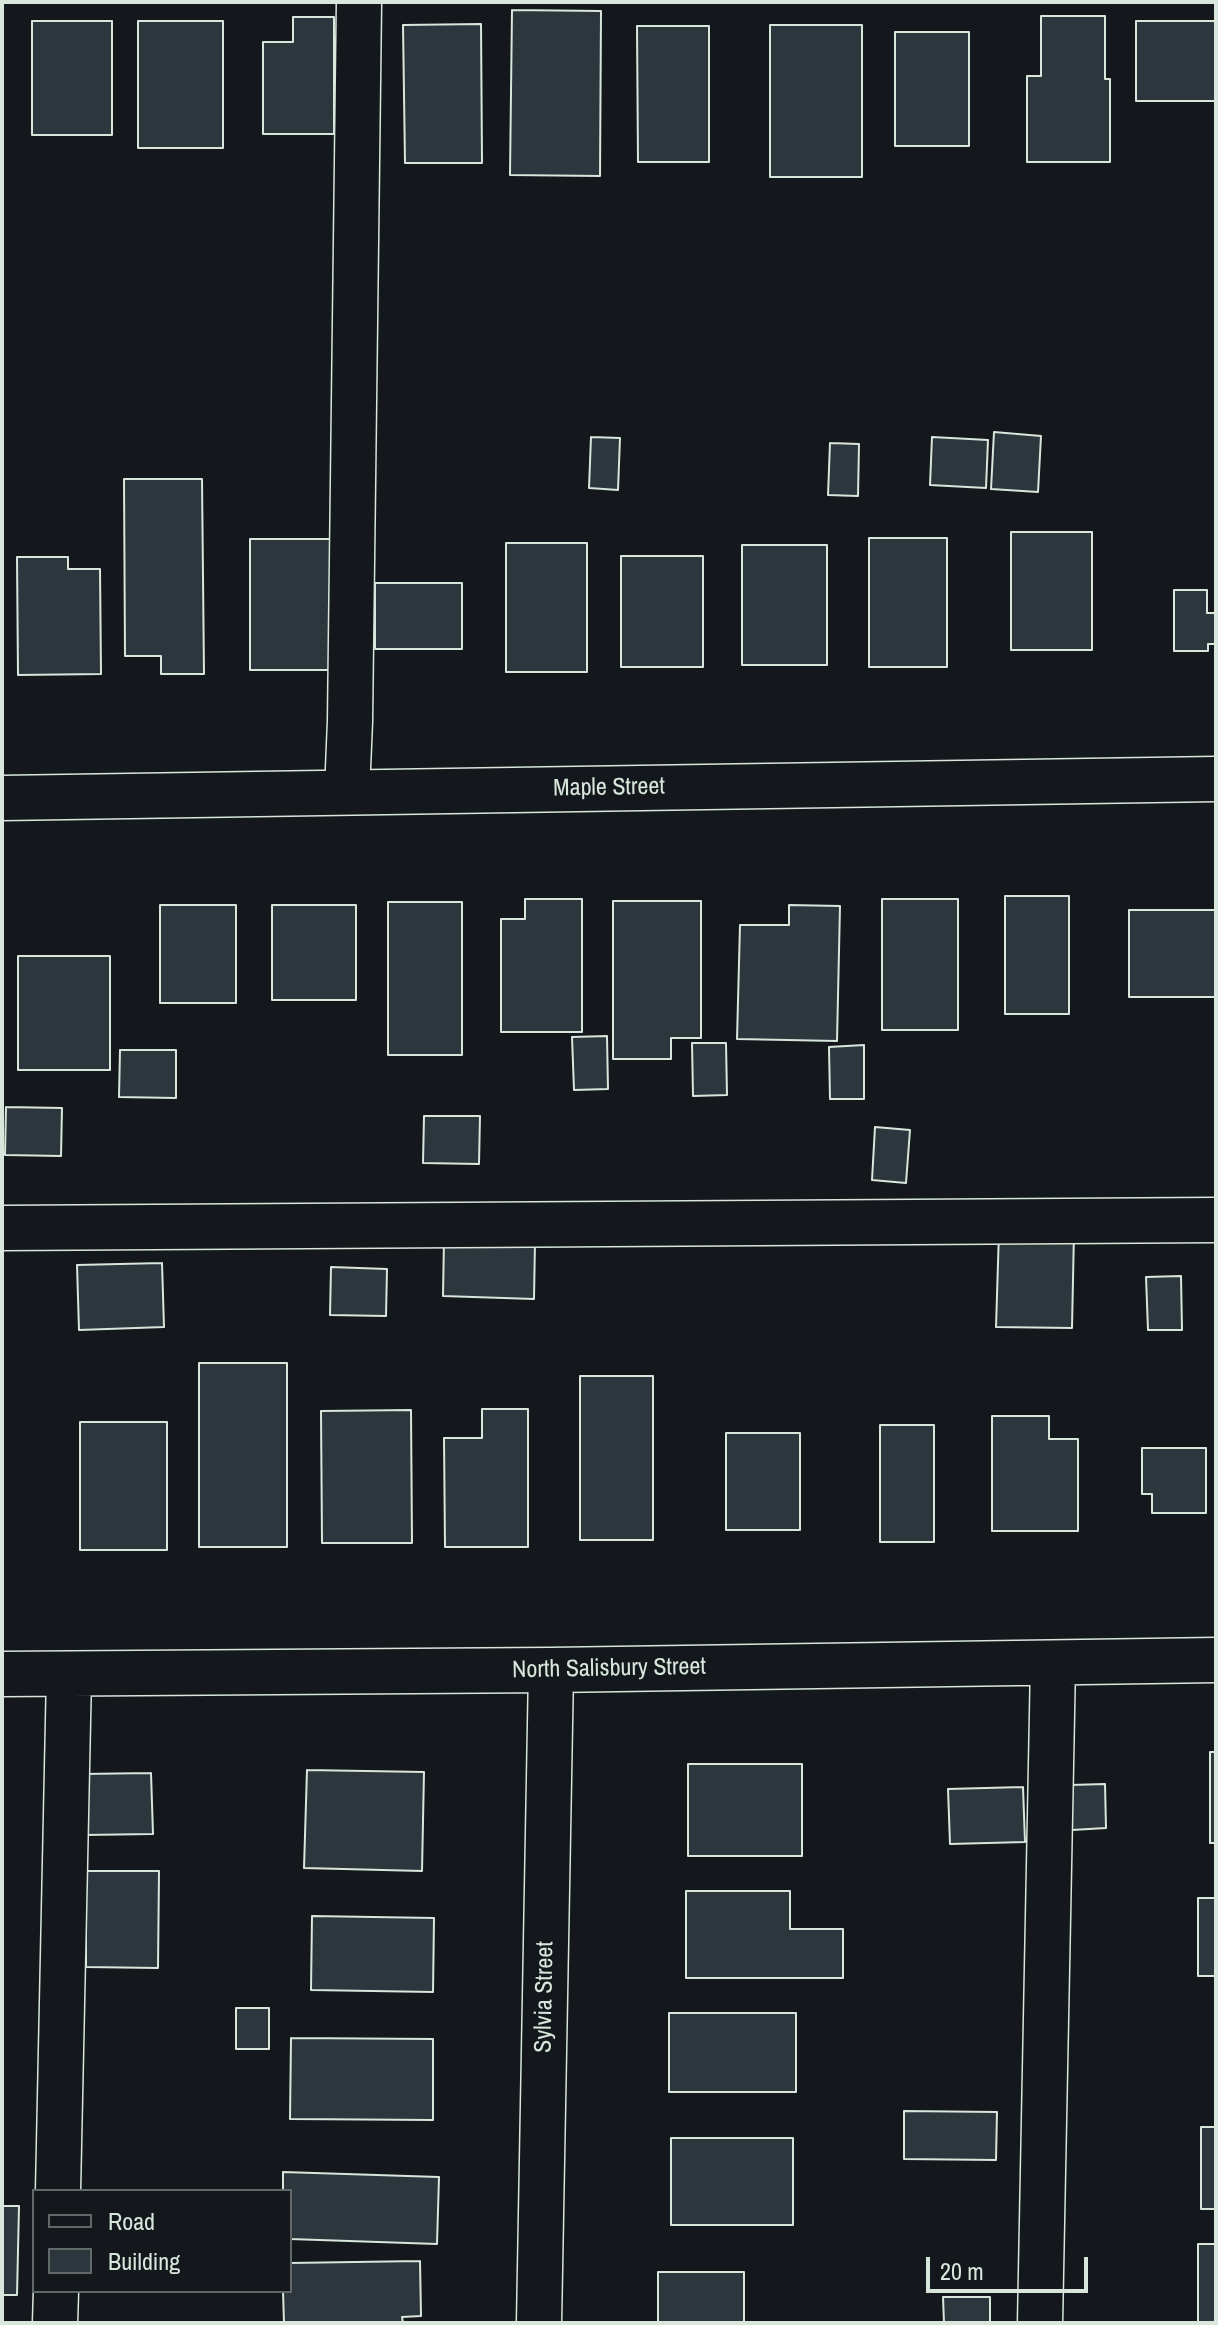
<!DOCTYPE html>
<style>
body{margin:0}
#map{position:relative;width:1218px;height:2325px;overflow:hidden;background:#14181c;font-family:"Archivo Narrow",sans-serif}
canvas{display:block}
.frame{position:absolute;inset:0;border:4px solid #d8e6dc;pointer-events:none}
.legend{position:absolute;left:32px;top:2189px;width:260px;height:104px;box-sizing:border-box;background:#14181c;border:2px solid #626a69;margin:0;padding:10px 14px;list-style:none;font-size:24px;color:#d8e6dc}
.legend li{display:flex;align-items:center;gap:16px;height:40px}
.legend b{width:40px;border:2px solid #626a69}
.scale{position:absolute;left:926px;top:2257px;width:162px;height:36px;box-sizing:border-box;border:4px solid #d8e6dc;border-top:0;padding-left:10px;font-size:24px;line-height:28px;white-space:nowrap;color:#d8e6dc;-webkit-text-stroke:6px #14181c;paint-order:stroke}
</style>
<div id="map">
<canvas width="1218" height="2325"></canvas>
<div class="frame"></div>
<ul class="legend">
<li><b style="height:10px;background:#14181c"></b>Road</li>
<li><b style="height:22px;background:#2c363c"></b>Building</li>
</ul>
<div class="scale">20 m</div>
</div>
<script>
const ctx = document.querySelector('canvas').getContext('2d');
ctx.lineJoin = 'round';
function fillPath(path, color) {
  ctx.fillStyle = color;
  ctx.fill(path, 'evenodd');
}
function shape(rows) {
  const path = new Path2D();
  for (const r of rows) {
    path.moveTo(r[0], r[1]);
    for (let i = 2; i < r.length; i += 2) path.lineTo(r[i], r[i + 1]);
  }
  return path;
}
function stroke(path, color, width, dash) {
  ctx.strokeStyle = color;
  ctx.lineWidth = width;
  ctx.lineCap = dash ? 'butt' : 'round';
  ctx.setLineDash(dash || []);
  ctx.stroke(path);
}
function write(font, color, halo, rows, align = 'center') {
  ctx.font = font + ' "Archivo Narrow",sans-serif';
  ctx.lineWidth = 6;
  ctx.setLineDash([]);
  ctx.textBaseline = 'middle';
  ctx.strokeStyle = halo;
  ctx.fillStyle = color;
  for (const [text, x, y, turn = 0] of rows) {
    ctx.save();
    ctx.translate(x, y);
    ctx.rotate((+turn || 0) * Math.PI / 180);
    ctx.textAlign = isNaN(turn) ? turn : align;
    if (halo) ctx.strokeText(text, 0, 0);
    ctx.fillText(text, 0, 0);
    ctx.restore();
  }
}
const building = shape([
 [512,10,601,11,600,176,510,175,512,10],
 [1041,16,1105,16,1105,79,1110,79,1110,162,1027,162,1027,76,1041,76,1041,16],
 [293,17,334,17,334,134,263,134,263,42,293,42,293,17],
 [32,21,112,21,112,135,32,135,32,21],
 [138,21,223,21,223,148,138,148,138,21],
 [1136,21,1216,21,1216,101,1136,101,1136,21],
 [481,24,482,163,405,163,403,25,481,24],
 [770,25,862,25,862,177,770,177,770,25],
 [637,26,709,26,709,162,638,162,637,26],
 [895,32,969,32,969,146,895,146,895,32],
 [994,432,1041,436,1038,492,991,489,994,432],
 [591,437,620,438,618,490,589,488,591,437],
 [932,437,988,440,986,488,930,485,932,437],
 [830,443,859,444,858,496,828,495,830,443],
 [124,479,202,479,204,674,161,674,161,656,125,656,124,479],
 [1011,532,1092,532,1092,650,1011,650,1011,532],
 [869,538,947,538,947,667,869,667,869,538],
 [250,539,333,539,333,670,250,670,250,539],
 [506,543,587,543,587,672,506,672,506,543],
 [742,545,827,545,827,665,742,665,742,545],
 [621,556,703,556,703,667,621,667,621,556],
 [17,557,68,557,68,569,100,569,101,674,18,675,17,557],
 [375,583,462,583,462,649,375,649,375,583],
 [1174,590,1207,590,1207,613,1216,613,1216,644,1208,644,1208,651,1174,651,1174,590],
 [1005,896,1069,896,1069,1014,1005,1014,1005,896],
 [525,899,582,899,582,1032,501,1032,501,919,525,919,525,899],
 [882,899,958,899,958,1030,882,1030,882,899],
 [613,901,701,901,701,1038,671,1038,671,1059,613,1059,613,901],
 [388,902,462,902,462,1055,388,1055,388,902],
 [160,905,236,905,236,1003,160,1003,160,905],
 [272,905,356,905,356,1000,272,1000,272,905],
 [789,905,840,906,837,1041,737,1039,740,925,789,925,789,905],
 [1129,910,1216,910,1216,997,1129,997,1129,910],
 [18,956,110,956,110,1070,18,1070,18,956],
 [607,1036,608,1089,574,1090,572,1037,607,1036],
 [692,1043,726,1043,727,1095,693,1096,692,1043],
 [864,1045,864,1099,830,1099,829,1047,864,1045],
 [120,1050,176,1050,176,1098,119,1097,120,1050],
 [6,1107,62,1108,61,1156,5,1155,6,1107],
 [424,1116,480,1116,479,1164,423,1163,424,1116],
 [875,1127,910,1130,906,1183,872,1180,875,1127],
 [999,1231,1074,1232,1072,1328,996,1327,999,1231],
 [444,1239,535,1241,534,1299,443,1296,444,1239],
 [162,1263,164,1327,79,1330,77,1265,162,1263],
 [331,1267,387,1269,386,1316,330,1315,331,1267],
 [1181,1276,1182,1330,1148,1330,1146,1277,1181,1276],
 [199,1363,287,1363,287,1547,199,1547,199,1363],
 [580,1376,653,1376,653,1540,580,1540,580,1376],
 [482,1409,528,1409,528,1547,445,1547,444,1438,482,1438,482,1409],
 [411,1410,412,1543,322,1543,321,1411,411,1410],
 [992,1416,1049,1416,1049,1439,1078,1439,1078,1531,992,1531,992,1416],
 [80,1422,167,1422,167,1550,80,1550,80,1422],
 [880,1425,934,1425,934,1542,880,1542,880,1425],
 [726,1433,800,1433,800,1530,726,1530,726,1433],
 [1142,1448,1206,1448,1206,1513,1152,1513,1152,1494,1142,1494,1142,1448],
 [1210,1752,1216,1752,1216,1843,1210,1843,1210,1752],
 [688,1764,802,1764,802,1856,688,1856,688,1764],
 [307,1770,424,1772,422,1871,304,1868,307,1770],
 [151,1773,153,1834,83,1835,82,1774,151,1773],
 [1105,1784,1106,1828,1072,1830,1070,1785,1105,1784],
 [1023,1787,1025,1842,950,1844,948,1789,1023,1787],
 [86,1871,159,1871,158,1968,86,1967,86,1871],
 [686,1891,790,1891,790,1929,843,1929,843,1978,686,1978,686,1891],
 [1198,1898,1216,1898,1216,1976,1198,1976,1198,1898],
 [312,1916,434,1918,433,1992,311,1990,312,1916],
 [236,2008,269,2008,269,2049,236,2049,236,2008],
 [669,2013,796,2013,796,2092,669,2092,669,2013],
 [291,2038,433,2039,433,2120,290,2119,291,2038],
 [904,2111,997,2112,996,2160,904,2159,904,2111],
 [1201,2127,1216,2127,1216,2209,1201,2209,1201,2127],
 [671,2138,793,2138,793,2225,671,2225,671,2138],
 [283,2172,439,2177,437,2244,290,2239,290,2191,283,2191,283,2172],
 [2,2206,19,2206,17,2295,2,2295,2,2206],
 [1198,2244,1216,2244,1216,2323,1198,2323,1198,2244],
 [420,2261,421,2316,402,2317,403,2323,284,2323,283,2291,290,2291,290,2263,420,2261],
 [658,2272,744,2272,744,2323,658,2323,658,2272],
 [943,2297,990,2297,990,2323,944,2323,943,2297]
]);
const minor = shape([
 [347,792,350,721,359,2],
 [2,798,1216,779],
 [2,1228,1216,1220],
 [2,1674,551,1670,1216,1660],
 [58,2191,69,1674],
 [55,2323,56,2291],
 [539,2323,551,1670],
 [1040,2323,1053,1663]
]);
const streetNames = [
 ["Maple Street",609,788,-1],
 ["North Salisbury Street",609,1669,-1],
 ["Sylvia Street",545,1997,-89]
];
fillPath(building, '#2c363c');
stroke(building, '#d8e6dc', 2);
stroke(minor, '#d8e6dc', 47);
stroke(minor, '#14181c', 44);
write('24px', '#d8e6dc', '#14181c', streetNames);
</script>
